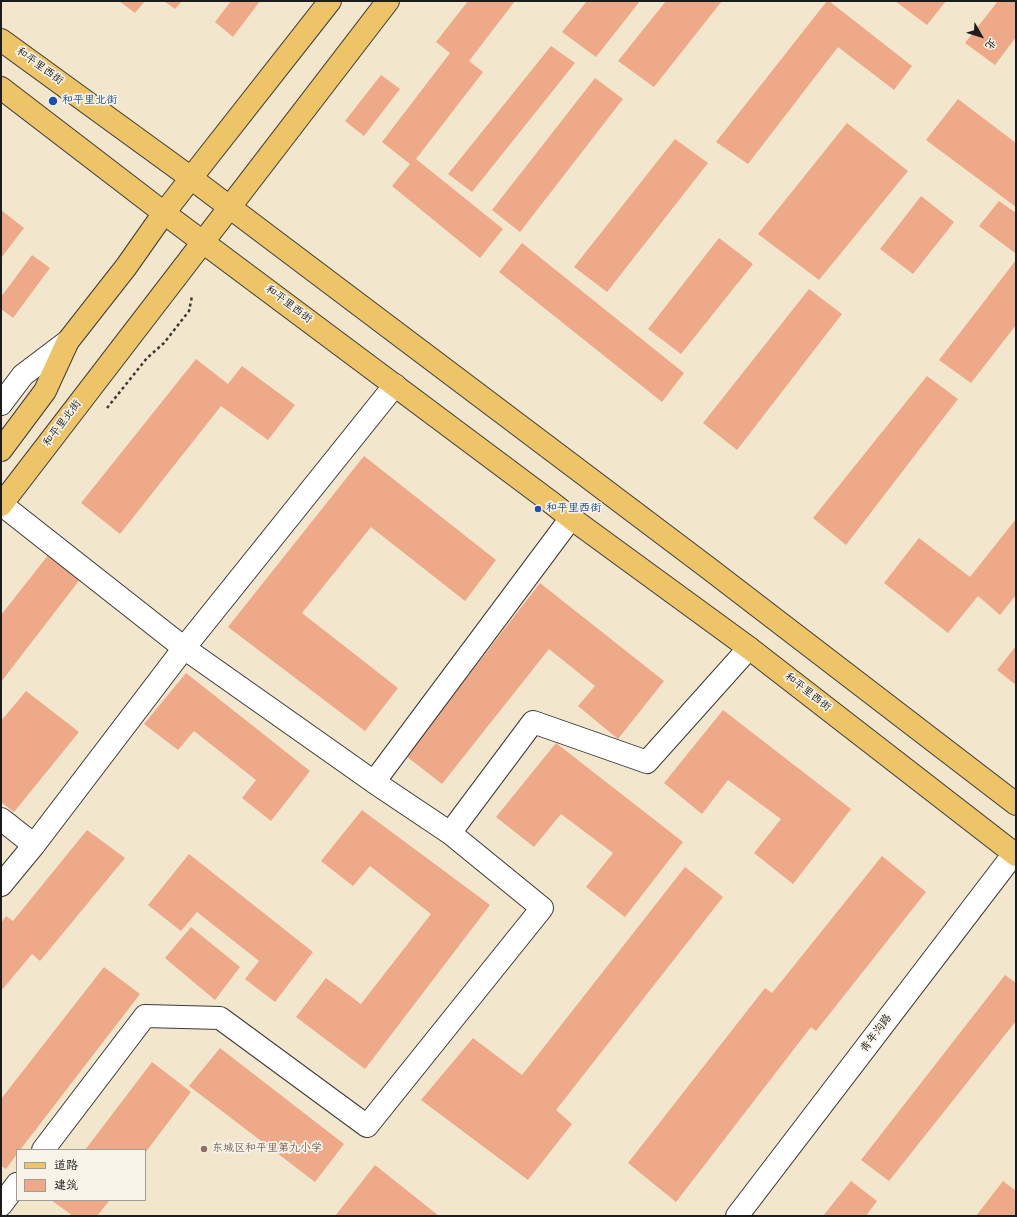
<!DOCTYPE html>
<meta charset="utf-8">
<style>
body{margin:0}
#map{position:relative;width:1017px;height:1217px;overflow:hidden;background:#f2e6cd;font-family:Kalam,"LXGW WenKai TC",sans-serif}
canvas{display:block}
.frame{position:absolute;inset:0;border:2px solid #1c1c1c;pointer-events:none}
.legend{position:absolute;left:16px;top:1149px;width:130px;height:52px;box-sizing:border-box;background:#f7f3e8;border:1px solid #9f9d96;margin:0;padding:5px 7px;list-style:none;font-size:12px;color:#1c1c1c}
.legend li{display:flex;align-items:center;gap:8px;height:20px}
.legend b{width:20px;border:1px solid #9f9d96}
.north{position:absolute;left:961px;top:16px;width:40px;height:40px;-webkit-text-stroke:3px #f7f3e8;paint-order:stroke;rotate:129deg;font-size:11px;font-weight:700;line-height:16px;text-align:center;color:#1c1c1c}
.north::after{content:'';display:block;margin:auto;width:14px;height:18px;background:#1c1c1c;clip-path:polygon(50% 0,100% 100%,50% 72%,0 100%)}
</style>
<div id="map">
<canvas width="1017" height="1217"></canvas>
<div class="frame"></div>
<ul class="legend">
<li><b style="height:5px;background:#eec469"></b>道路</li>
<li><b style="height:11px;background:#eea989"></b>建筑</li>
</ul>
<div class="north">北</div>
</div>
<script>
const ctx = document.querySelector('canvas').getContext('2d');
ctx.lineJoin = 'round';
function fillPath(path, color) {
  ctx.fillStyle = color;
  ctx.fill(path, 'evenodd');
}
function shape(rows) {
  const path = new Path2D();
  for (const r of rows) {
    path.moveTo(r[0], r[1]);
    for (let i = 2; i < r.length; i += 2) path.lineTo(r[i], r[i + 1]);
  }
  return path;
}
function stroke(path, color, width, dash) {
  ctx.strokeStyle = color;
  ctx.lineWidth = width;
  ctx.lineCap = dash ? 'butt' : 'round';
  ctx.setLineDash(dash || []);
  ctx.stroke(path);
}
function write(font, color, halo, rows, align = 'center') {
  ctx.font = font + ' Kalam,"LXGW WenKai TC",sans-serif';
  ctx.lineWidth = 3.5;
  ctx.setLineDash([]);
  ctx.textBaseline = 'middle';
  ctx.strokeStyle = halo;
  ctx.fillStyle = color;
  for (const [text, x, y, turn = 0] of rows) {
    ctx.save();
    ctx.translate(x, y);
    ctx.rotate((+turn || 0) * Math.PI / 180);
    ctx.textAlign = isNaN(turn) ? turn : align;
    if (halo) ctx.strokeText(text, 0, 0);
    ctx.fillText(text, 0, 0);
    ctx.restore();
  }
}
const building = shape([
 [119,1,145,1,135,13],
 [164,1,182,1,175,9],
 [231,1,260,1,233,37,215,22],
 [468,1,515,1,469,61,483,72,416,159,503,229,480,258,392,186,410,164,382,142,450,53,436,42],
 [587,1,640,1,596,57,562,32],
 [666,1,722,1,654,87,618,61],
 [827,1,829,1,912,66,894,90,838,47,748,164,716,142],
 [895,1,946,1,927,25],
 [998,1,1016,1,1016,37,995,65,965,43],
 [551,46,575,63,472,192,448,174],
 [381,75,400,89,364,136,345,121],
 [595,78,623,99,520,232,492,210],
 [958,99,1016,143,1016,207,926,140],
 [847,123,908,171,819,280,758,234],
 [675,139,708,163,607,292,574,267],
 [921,196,954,222,913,274,880,249],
 [999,201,1016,213,1016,251,1015,253,979,226],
 [1,210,24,228,1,258],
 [719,238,753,264,681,354,648,329],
 [522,243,684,373,662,402,499,272],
 [32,255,50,268,13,318,1,309,1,297],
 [1016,260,1016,325,971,383,939,360],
 [809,289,842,314,737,450,703,423],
 [196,359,228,384,242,366,295,405,268,440,221,406,120,534,81,503],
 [927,376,958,399,846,545,813,518],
 [364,456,496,560,465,601,371,527,302,613,398,688,365,731,228,627],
 [1016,519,1016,595,1000,615,978,596,948,633,884,583,919,538,970,577],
 [49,554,81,578,1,682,1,615],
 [540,583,664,681,618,739,578,706,595,686,549,649,442,784,406,756],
 [1016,646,1016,685,997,670],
 [186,673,310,771,271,821,242,798,256,780,194,731,178,750,144,724],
 [26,691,79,732,14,812,1,802,1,721],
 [723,710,851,809,793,884,754,853,781,819,728,780,702,814,664,783],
 [556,743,683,842,625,917,586,887,613,853,561,814,534,847,496,817],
 [362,810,490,905,365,1069,296,1017,326,978,361,1004,431,914,370,866,353,886,321,861],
 [87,830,125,858,40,961,32,954,1,991,1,923,6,916,13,921],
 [189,854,313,952,275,1002,245,979,259,961,197,912,181,931,148,905],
 [882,856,926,892,816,1031,811,1027,676,1202,628,1163,765,988,772,993],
 [685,867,723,897,556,1110,572,1124,528,1180,421,1100,473,1038,522,1075],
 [191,927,240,967,215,1000,165,958],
 [104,967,140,994,20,1150,17,1150,17,1154,6,1169,1,1166,1,1099],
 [1005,975,1016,983,1016,1021,889,1181,861,1160],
 [220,1048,344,1144,315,1182,189,1086],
 [152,1062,191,1092,145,1153,145,1150,85,1150],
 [375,1165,439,1216,335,1216],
 [851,1181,877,1201,866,1216,823,1216],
 [1003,1181,1016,1191,1016,1216,976,1216],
 [51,1200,110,1200,97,1216,73,1216]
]);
const path = shape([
 [107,408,147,358,164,343,189,311,192,296]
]);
const minor = shape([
 [1,404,23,375,68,341],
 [1,504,184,648,374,782,450,833,542,908,367,1126,220,1018,145,1016,43,1150],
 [374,782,571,518],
 [1,819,34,845],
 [450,833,533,722,647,762,749,648],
 [1,885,34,845,184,648,395,385],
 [1,1205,17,1184],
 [737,1216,1016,851]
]);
const major = shape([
 [1,40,191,178,707,567,1016,804],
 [1,88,164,213,548,500,571,518,749,648,1016,855],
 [1,450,45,391,68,341,126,267,164,213,191,178,330,1],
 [1,505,388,1]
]);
const markers = [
 [53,101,5,"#1a4fb4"],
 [538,509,4,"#1a4fb4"],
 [204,1149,4,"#8d6e63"]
];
const streetNames = [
 ["和平里西街",39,67,36],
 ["和平里西街",288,305,37],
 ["和平里北街",63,424,-53],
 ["和平里西街",807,693,38],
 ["青年沟路",877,1034,-53]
];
const transitNames = [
 ["和平里北街",62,101],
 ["和平里西街",546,509]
];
const educationNames = [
 ["东城区和平里第九小学",212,1149]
];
fillPath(building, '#eea989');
stroke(minor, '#3c3a37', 24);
stroke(major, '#3c3a37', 24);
stroke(path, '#3c3a37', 2.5, [3, 3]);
stroke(minor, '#fff', 22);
stroke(major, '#eec469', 22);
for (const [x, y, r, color] of markers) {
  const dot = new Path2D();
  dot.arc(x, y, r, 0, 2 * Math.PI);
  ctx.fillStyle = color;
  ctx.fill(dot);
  stroke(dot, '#f7f3e8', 1.5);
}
write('11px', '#1c1c1c', '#f7f3e8', streetNames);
write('11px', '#164399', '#f7f3e8', transitNames, 'left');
write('11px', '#785e54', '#f7f3e8', educationNames, 'left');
</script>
